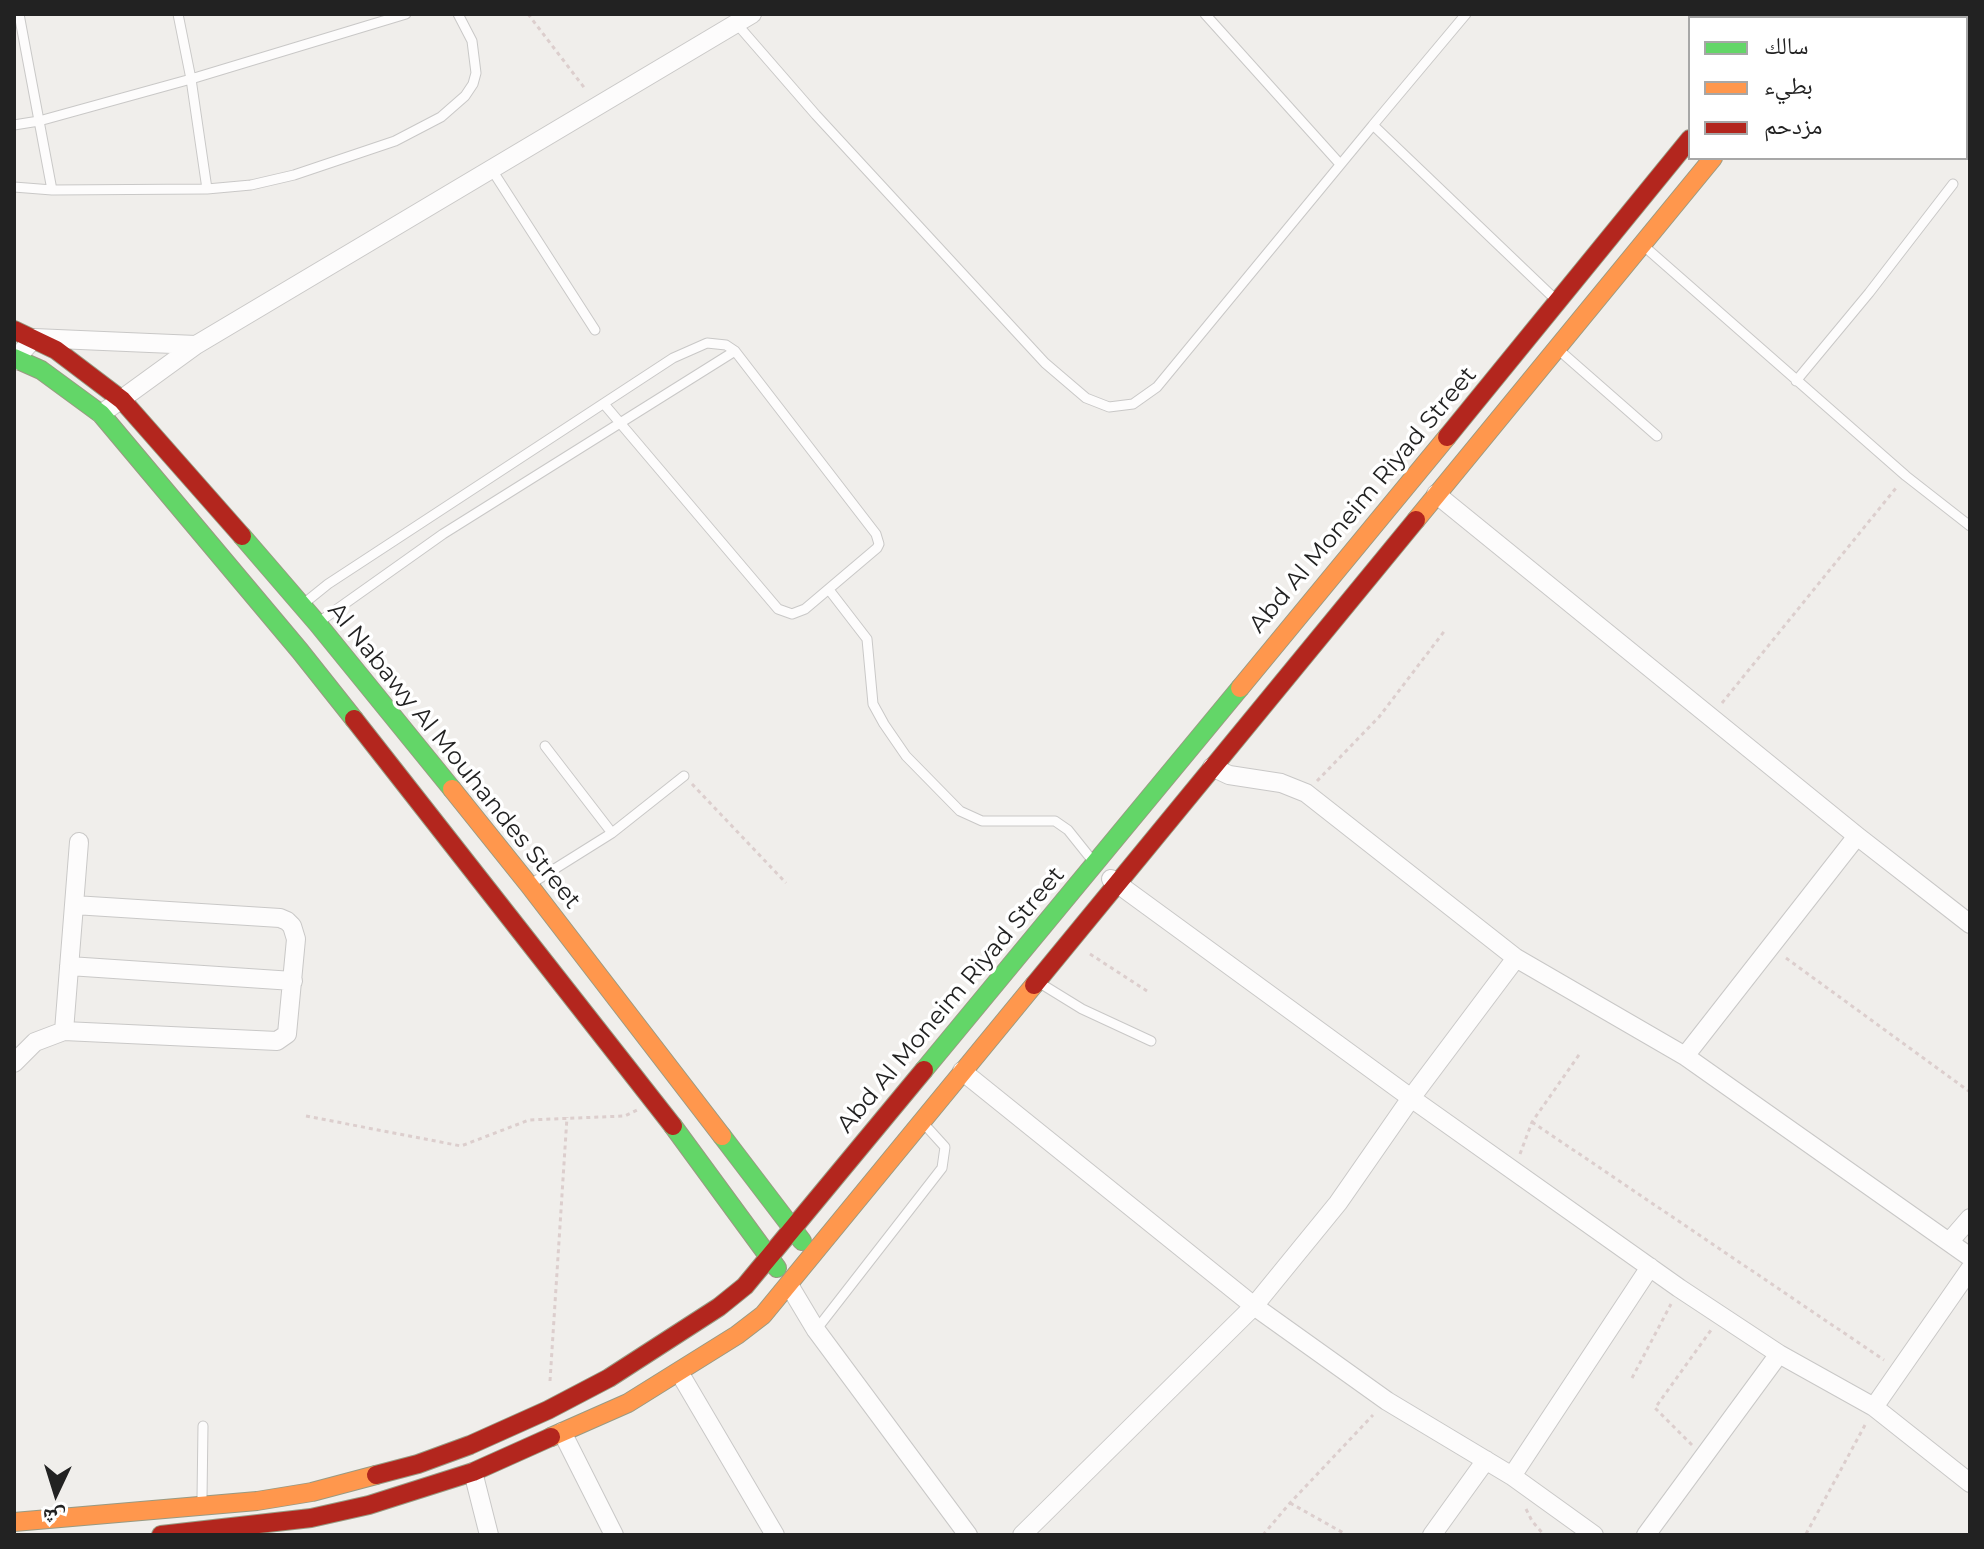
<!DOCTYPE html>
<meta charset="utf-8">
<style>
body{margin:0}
#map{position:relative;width:1984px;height:1549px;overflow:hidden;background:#f0eeeb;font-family:Montserrat,"Noto Naskh Arabic",sans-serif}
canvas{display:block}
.frame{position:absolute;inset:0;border:16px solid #222;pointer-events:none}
.legend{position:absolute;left:1688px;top:16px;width:280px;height:144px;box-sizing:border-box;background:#fff;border:2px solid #a7a7a7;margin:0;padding:10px 14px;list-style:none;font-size:24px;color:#222}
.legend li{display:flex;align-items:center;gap:16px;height:40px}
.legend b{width:40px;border:2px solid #a7a7a7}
.north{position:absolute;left:16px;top:1453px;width:80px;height:80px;-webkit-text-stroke:6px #fff;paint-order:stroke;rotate:184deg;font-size:22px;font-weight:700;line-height:32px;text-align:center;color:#222}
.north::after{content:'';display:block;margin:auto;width:28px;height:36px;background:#222;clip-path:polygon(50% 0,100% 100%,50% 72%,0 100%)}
</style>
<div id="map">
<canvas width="1984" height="1549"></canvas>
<div class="frame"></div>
<ul class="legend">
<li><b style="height:10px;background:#63d668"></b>سالك</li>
<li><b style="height:10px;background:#ff974d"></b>بطيء</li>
<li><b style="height:10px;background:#b3261e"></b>مزدحم</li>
</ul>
<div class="north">ش</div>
</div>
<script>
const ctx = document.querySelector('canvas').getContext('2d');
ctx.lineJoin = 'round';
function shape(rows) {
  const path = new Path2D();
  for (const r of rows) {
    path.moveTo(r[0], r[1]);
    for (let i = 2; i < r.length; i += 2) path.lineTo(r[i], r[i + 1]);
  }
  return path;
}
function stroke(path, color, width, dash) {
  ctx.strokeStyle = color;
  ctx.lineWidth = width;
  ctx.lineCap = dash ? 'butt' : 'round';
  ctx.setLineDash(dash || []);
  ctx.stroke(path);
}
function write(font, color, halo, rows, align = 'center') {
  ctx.font = font + ' Montserrat,sans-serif';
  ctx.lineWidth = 7;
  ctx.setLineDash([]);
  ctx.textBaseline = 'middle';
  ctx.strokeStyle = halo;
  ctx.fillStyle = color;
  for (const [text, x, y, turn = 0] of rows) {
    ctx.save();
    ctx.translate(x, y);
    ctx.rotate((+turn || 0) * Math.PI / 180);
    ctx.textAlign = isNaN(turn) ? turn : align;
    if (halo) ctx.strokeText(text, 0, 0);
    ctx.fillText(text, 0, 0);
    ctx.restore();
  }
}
const path = shape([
 [528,14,586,90],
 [1722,703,1896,488],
 [1317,781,1379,717,1446,629],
 [692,784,786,883],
 [1090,954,1147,991],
 [1786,958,1970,1092],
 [306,1116,461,1146,529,1120,625,1116,637,1110],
 [1532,1122,1884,1360],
 [1520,1154,1532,1122,1581,1052],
 [1632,1378,1671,1304],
 [550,1381,567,1117],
 [1692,1445,1655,1408,1711,1330],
 [1290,1503,1347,1535],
 [1526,1509,1532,1521,1544,1535],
 [1806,1534,1865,1425],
 [1263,1535,1290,1503,1373,1415]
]);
const lane = shape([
 [19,14,52,190],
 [178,14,191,79,207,189],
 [1205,14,1340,164],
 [1466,14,1373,125,1555,299],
 [1729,14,1733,18],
 [736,23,816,115,1045,363,1086,398,1109,407,1133,404,1157,387,1373,125],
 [14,125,39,121,191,79,406,14],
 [492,170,595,330],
 [14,187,52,190,207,189,251,185,294,175,395,141,441,117,465,96,473,84,476,73,472,41,458,14],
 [1645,247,1906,476,1970,526],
 [1560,351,1657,436],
 [1796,381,1869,293,1953,184],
 [830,591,867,639,873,704,884,724,906,756,960,811,982,821,1055,821,1068,830,1092,860],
 [302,605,328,584,673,358,707,343,726,345,735,351,876,534,879,544,877,548,805,609,792,614,778,609,604,404],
 [319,622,443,534,735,351],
 [545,746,612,833],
 [529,885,612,833,684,776],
 [1043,985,1082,1009,1151,1041],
 [816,1330,942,1168,945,1147,925,1125],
 [202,1498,203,1426]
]);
const street = shape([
 [14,361,34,338,196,345],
 [101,414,196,345,752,14],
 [1436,494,1857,836,1970,924],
 [1212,767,1229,775,1281,783,1306,793,1516,958,1685,1056,1970,1257],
 [1111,879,1411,1098,1679,1288,1779,1354,1646,1535],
 [69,966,293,981],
 [64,1031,79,842],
 [1685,1056,1857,836],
 [14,1063,35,1042,64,1031,277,1041,287,1034,296,939,292,926,287,921,280,918,74,905],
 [962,1071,1254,1306,1387,1401,1512,1476,1594,1535],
 [1950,1241,1970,1218],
 [789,1285,816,1330,968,1535],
 [1779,1354,1874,1407,1970,1483],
 [679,1372,775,1535],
 [1874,1407,1970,1269],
 [562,1432,614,1535],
 [473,1472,489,1535],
 [1512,1476,1650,1267],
 [1022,1535,1254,1306,1338,1203,1411,1098,1516,958],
 [1432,1535,1486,1460]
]);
const fast = shape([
 [1827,18,1831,14],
 [14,358,41,370,101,414,300,651,354,719],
 [242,536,317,623,452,789],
 [924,1070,1240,688],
 [673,1126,777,1268],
 [722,1136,802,1241]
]);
const slow = shape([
 [1789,18,1792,14],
 [1416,520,1713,158],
 [1240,688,1447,437],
 [452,789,529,885,722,1136],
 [551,1437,628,1403,737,1335,763,1315,1034,985],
 [14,1522,257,1501,312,1492,376,1475]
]);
const jam = shape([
 [14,330,56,350,122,400,242,536],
 [1447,437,1690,139],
 [354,719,673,1126],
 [1034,985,1416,520],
 [376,1475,418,1464,470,1445,548,1410,609,1378,719,1307,745,1286,924,1070],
 [161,1535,311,1518,369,1505,473,1472,551,1437]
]);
const streetNames = [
 ["Abd Al Moneim Riyad Street",1363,500,-50],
 ["Al Nabawy Al Mouhandes Street",454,756,51],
 ["Abd Al Moneim Riyad Street",951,1000,-50]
];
stroke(lane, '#c9c8c7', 11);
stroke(street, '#c9c8c7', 20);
stroke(fast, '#999a82', 20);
stroke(slow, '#999a82', 20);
stroke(jam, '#999a82', 20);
stroke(path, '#dccecd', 3, [4, 4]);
stroke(lane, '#fdfcfc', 9);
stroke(street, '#fdfcfc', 18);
stroke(fast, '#63d668', 18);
stroke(slow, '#ff974d', 18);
stroke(jam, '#b3261e', 18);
write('24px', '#222', '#fff', streetNames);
</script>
